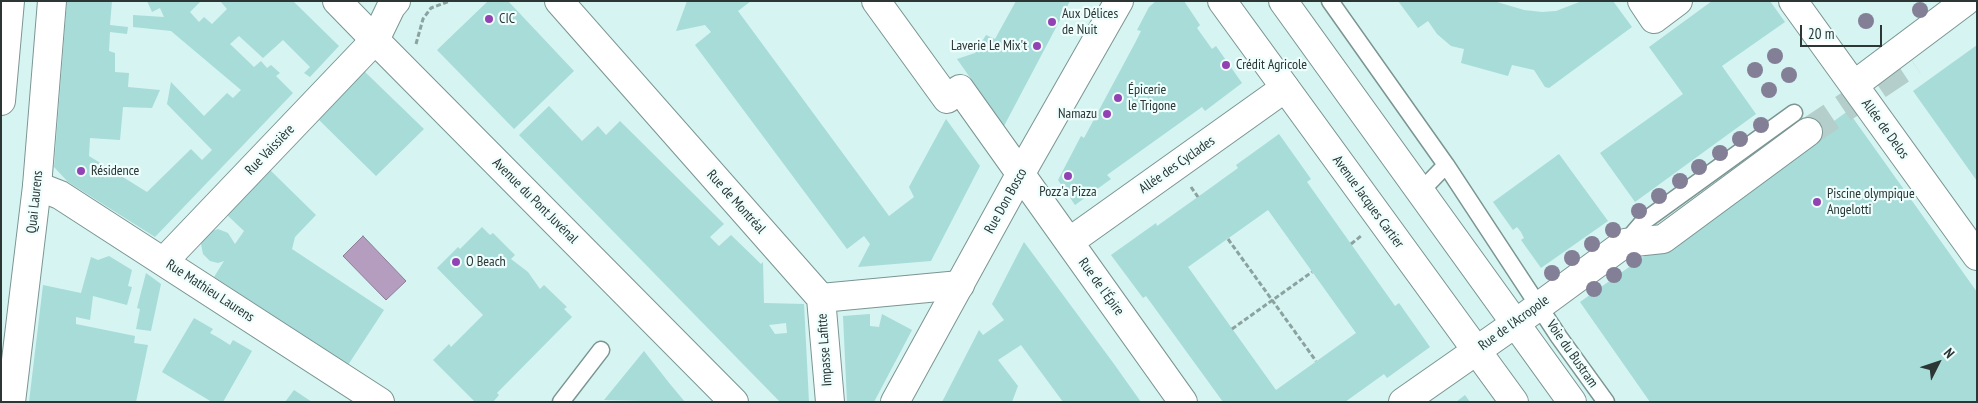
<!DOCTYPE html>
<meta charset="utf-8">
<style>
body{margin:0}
#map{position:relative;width:1978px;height:403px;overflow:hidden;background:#d6f4f1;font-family:"PT Sans Narrow",sans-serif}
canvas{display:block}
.frame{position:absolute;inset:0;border:2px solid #2b3635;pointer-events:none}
.north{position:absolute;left:1913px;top:338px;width:50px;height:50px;-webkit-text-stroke:4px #edfefc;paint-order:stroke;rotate:49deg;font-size:14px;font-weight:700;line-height:20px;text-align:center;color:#2b3635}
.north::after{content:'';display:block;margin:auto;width:18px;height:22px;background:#2b3635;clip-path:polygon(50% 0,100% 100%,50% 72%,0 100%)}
.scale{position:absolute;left:1800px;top:25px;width:82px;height:22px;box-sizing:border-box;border:2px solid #2b3635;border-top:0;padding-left:6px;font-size:15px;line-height:18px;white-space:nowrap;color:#2b3635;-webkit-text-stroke:4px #edfefc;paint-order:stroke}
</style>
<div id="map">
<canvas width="1978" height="403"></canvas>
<div class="frame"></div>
<div class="north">N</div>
<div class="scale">20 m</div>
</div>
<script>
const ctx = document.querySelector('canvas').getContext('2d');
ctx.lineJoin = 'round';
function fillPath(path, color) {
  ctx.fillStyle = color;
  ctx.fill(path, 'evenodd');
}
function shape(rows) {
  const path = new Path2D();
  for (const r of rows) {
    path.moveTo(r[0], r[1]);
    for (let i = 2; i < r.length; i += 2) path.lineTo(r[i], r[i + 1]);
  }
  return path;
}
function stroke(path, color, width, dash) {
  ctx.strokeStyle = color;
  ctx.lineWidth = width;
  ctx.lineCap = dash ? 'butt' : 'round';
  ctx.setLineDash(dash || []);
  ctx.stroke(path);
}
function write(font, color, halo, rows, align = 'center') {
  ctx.font = font + ' "PT Sans Narrow",sans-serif';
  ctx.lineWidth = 4.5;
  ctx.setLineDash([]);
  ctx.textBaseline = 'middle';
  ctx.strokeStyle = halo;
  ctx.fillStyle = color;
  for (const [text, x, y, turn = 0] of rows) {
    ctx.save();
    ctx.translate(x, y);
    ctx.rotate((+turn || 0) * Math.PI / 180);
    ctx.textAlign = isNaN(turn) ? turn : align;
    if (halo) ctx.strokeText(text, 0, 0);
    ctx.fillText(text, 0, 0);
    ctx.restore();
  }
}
const water = shape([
 [363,236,406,281,386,300,343,256,363,236]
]);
const building = shape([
 [67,1,112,1,110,25,128,27,127,34,110,32,109,51,115,53,115,72,129,73,128,87,160,90,152,108,123,107,120,140,90,138,89,156,147,192,191,149,202,160,212,150,167,104,171,82,204,116,227,93,233,98,241,90,171,31,133,27,133,15,164,17,160,8,152,12,147,1,201,1,190,12,199,22,204,17,212,24,227,9,220,1,293,1,339,46,310,77,304,73,310,67,283,40,263,58,239,36,230,44,254,67,261,61,267,68,271,65,280,73,276,76,293,93,155,237,68,182,54,167],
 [508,1,574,71,514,129,437,50,487,2],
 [687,1,751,1,738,11,889,216,914,197,909,187,946,119,980,166,931,261,858,267,870,244,864,236,847,249,695,45,711,32,705,25,676,31],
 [1016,1,1070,1,1004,126,957,59,975,53,986,35,995,39],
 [1156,1,1184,1,1200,25,1197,28,1212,49,1216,46,1242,83,1205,111,1202,107,1107,175,1111,179,1075,205,1058,180,1081,136,1084,138,1135,43,1141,31,1137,30,1149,7],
 [1398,1,1494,1,1524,10,1542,12,1556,11,1582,1,1613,1,1632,27,1549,88,1545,87,1534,70,1512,65,1508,76,1461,63,1464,49,1451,46,1437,34,1428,21,1418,28],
 [1712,1,1770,1,1785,22,1722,66,1756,114,1635,202,1600,153,1683,94,1649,47],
 [1977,45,1977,181,1913,91],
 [364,71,424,129,376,176,318,119],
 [549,106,582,141,598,126,606,135,620,121,724,224,710,237,719,246,731,235,761,264,763,262,764,303,804,304,809,402,780,402,519,135],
 [786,323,787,333,775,334,769,325],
 [1848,111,1977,292,1977,402,1650,402,1580,302],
 [1279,134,1311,179,1307,182,1395,306,1399,303,1430,347,1387,378,1384,374,1345,402,1223,402,1146,296,1143,298,1111,255,1156,223,1157,226,1202,194,1238,168,1236,165],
 [1268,210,1356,333,1276,390,1188,267],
 [1559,154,1608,221,1541,268,1521,240,1524,238,1521,232,1517,227,1513,230,1493,202],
 [269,169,316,215,295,237,292,249,384,310,348,365,214,277,224,261,218,263,210,261,203,254,201,244,203,239,212,231,218,229,228,233,235,244,244,231,226,214],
 [482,227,490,235,493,233,515,255,511,259,528,272,540,289,544,285,567,307,564,309,572,317,497,393,499,395,493,402,475,402,433,360,449,344,451,347,483,315,437,268,458,247,460,249],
 [1024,242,1114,364,1141,402,1063,402,1021,345,998,360,1018,386,1012,402,942,402,979,330,983,335,1004,320,992,304],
 [109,256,132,270,128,286,132,287,127,305,93,296,90,320,76,317,76,324,135,336,134,343,148,345,136,402,29,402,43,285,81,293,91,257,98,260],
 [146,273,161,284,151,331,136,329,140,309,137,308],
 [870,314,870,326,879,327,882,314,912,330,874,402,847,402,843,316],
 [194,318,213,329,210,333,219,338,230,345,233,340,252,351,223,402,212,402,162,372],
 [644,351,670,384,685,402,604,400],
 [294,390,312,402,285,402],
 [1465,395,1470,402,1456,402]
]);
const streetTunnel = shape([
 [1808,132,1913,62]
]);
const path = shape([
 [416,44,423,19,431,8,450,1],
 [1191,187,1198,197],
 [1228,239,1316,361],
 [1351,244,1361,236],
 [1232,329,1312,272]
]);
const lane = shape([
 [1330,1,1446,165,1559,337,1606,402],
 [1421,191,1446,165],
 [1625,243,1643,222,1794,113],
 [561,402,601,350]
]);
const street = shape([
 [559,1,821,298],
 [876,1,947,99,960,89,1183,402],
 [1642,1,1654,19,1678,1],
 [1793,1,1977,256],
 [1854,85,1966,1],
 [37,186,60,195,380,402],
 [1069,242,1285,88],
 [164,261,375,40,734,402],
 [821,298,960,285],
 [821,298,830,402],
 [1516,323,1625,243,1663,239,1808,132],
 [1403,402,1476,351]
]);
const secondary = shape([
 [337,1,375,40,391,7,396,1],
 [1222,1,1514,402],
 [1283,1,1572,402],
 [1,101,10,1],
 [1476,351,1516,323],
 [11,402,37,186,52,1],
 [895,402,1021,173,1119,1]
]);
const trees = [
 [1920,10],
 [1866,21],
 [1775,56],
 [1755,70],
 [1789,75],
 [1769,90],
 [1761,125],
 [1740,139],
 [1720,153],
 [1699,167],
 [1680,181],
 [1659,196],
 [1639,211],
 [1613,230],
 [1592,244],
 [1572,258],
 [1634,260],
 [1552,273],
 [1614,275],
 [1594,289]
];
const markers = [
 [489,19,5,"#9242b2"],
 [1052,22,5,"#9242b2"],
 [1037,46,5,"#9242b2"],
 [1226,65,5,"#9242b2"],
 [1118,98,5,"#9242b2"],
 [1107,114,5,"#9242b2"],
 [81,171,5,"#9242b2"],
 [1068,176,5,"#9242b2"],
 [1817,202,5,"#9242b2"],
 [456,262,5,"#9242b2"]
];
const poiNames = [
 ["Aux Délices",1062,14],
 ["de Nuit",1062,30],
 ["CIC",499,19],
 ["Laverie Le Mix't",1027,46,"right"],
 ["Crédit Agricole",1236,65],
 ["Épicerie",1128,90],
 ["le Trigone",1128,106],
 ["Namazu",1097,114,"right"],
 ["Résidence",91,171],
 ["Pozz'a Pizza",1068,192,"center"],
 ["Piscine olympique",1827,194],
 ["Angelotti",1827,210],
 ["O Beach",466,262]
];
const streetNames = [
 ["Allée de Delos",1885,129,54],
 ["Rue Vaissière",270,150,-46],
 ["Allée des Cyclades",1177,165,-35],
 ["Avenue du Pont Juvénal",535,201,45],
 ["Rue Don Bosco",1006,201,-61],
 ["Quai Laurens",35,202,-84],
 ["Rue de Montréal",736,202,48],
 ["Avenue Jacques Cartier",1368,202,54],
 ["Rue de l'Épire",1101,287,54],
 ["Rue Mathieu Laurens",210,291,33],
 ["Rue de l'Acropole",1514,323,-36],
 ["Impasse Lafitte",825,350,-94],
 ["Voie du Bustram",1572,354,55]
];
fillPath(water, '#b49dbf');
stroke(water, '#8b7e96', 1);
fillPath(building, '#a7dcd8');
stroke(streetTunnel, '#b4cecb', 28, [28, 14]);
stroke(lane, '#7a9592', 19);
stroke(street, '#7a9592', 30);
stroke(secondary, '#7a9592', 30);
stroke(path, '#8ca2a0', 3, [5, 2.5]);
stroke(lane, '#fff', 16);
stroke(street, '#fff', 28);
stroke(secondary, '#fff', 28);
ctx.fillStyle = '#827f96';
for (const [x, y] of trees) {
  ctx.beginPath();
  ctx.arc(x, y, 8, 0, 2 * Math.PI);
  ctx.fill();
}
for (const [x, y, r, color] of markers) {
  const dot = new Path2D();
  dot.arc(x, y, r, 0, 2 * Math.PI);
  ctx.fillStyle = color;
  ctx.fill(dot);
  stroke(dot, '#edfefc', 2);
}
write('14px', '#2b3635', '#edfefc', poiNames, 'left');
write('14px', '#2b3635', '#edfefc', streetNames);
</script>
